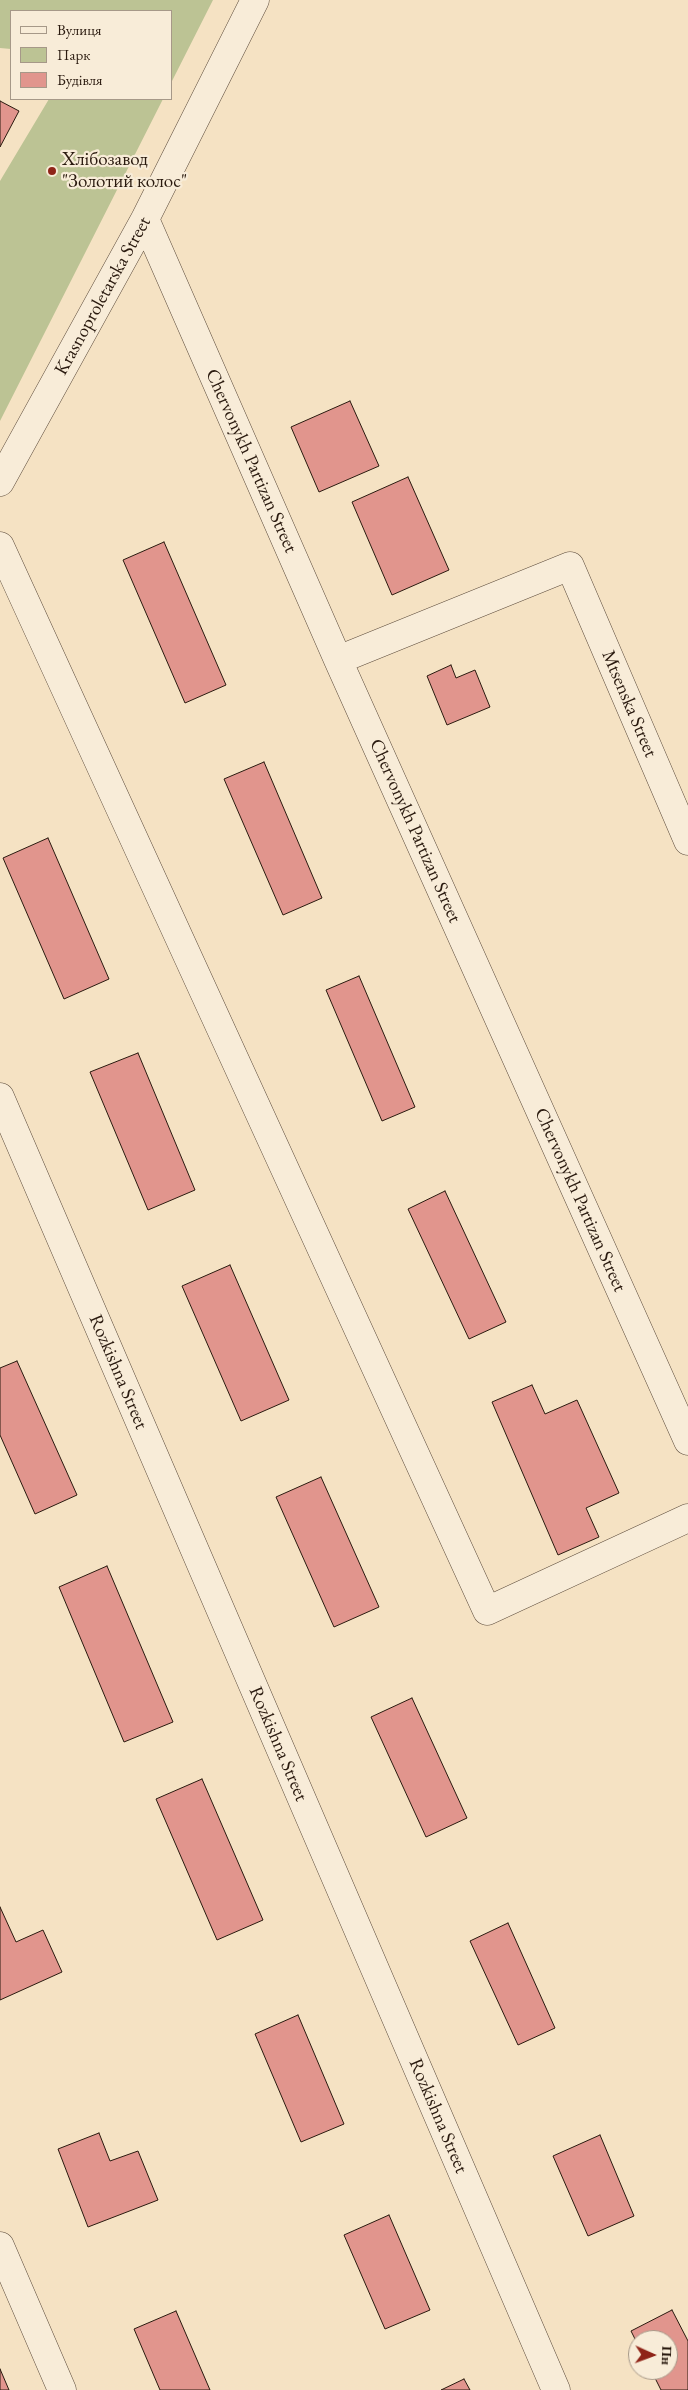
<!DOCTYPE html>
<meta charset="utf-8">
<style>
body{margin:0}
#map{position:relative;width:688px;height:2390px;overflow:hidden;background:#f5e2c3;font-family:"EB Garamond",serif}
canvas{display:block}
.legend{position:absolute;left:10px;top:10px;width:162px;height:90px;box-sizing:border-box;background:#f8ecd8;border:1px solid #a69888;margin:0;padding:6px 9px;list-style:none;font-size:15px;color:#2a1a0f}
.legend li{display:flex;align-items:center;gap:10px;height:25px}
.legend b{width:25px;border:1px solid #a69888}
.north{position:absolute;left:628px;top:2330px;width:50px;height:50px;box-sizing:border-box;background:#f8ecd8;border:1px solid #a69888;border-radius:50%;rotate:92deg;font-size:14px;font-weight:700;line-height:20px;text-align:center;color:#2a1a0f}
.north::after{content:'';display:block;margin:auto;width:18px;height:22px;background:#8f2418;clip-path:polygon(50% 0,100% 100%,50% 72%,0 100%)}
</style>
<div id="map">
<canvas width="688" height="2390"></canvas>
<ul class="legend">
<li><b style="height:6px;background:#f8ecd8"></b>Вулиця</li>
<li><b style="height:14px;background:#bcc394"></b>Парк</li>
<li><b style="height:14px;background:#e1958d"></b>Будівля</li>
</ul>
<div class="north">Пн</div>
</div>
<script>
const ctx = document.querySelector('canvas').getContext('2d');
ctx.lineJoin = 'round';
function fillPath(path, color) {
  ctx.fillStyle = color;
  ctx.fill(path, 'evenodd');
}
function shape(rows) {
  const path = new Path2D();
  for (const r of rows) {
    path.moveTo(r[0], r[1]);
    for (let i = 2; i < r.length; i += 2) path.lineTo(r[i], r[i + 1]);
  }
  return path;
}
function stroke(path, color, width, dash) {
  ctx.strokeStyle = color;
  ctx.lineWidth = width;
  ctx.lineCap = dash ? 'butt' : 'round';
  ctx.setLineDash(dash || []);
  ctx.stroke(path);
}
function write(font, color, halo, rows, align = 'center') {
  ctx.font = font + ' "EB Garamond",serif';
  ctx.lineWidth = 4.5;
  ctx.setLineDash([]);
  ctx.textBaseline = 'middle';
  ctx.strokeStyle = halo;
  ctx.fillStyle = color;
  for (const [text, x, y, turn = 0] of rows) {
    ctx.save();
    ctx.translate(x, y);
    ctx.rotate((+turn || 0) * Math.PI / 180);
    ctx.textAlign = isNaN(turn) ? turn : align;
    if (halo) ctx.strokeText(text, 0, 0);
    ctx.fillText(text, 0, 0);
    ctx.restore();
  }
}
const green = shape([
 [0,0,213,0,171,83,171,11,11,11,11,49,0,48],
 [49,99,163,99,0,421,0,181]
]);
const building = shape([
 [0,101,19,111,0,147,0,101],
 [350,401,379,466,319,492,291,427,350,401],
 [408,477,449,570,392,595,352,502,408,477],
 [164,542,226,685,185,703,123,560,164,542],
 [451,665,456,678,475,670,490,707,447,725,427,676,451,665],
 [264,762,322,898,283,915,224,779,264,762],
 [48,838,109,979,64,999,3,858,48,838],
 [359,976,415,1107,382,1121,326,990,359,976],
 [138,1053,195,1190,148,1210,90,1072,138,1053],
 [445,1191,506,1322,469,1339,408,1209,445,1191],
 [230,1265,289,1400,241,1421,182,1286,230,1265],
 [17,1361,77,1495,35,1514,0,1435,0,1368,17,1361],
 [532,1385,545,1414,577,1400,619,1493,586,1508,599,1537,558,1555,492,1402,532,1385],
 [321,1477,379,1607,334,1627,276,1497,321,1477],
 [107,1566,173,1722,124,1742,59,1587,107,1566],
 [412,1698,467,1818,426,1837,371,1717,412,1698],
 [202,1779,263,1920,217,1940,156,1799,202,1779],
 [0,1907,16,1942,43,1930,62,1972,0,2000,0,1907],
 [508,1923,555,2028,518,2045,470,1941,508,1923],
 [298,2015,344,2124,301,2142,255,2034,298,2015],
 [99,2133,110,2161,138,2151,158,2200,88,2227,58,2149,99,2133],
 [600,2135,634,2216,588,2236,553,2156,600,2135],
 [389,2215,430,2310,385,2329,344,2235,389,2215],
 [672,2310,688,2341,688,2390,661,2390,651,2370,668,2370,668,2340,638,2340,638,2345,631,2331,672,2310],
 [176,2311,210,2390,160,2390,134,2329,176,2311],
 [0,2369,9,2390,0,2390,0,2369],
 [464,2379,470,2390,441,2390,464,2379]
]);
const minor = shape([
 [145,219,338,660,688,1441],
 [0,482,145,219,255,0],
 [0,546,487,1611,688,1518],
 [338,660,570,566,688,841],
 [0,1097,556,2390],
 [0,2246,62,2390]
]);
const markers = [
 [52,171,5,"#8f2418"]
];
const poiNames = [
 ["Хлібозавод",62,160],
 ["\"Золотий колос\"",62,182]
];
const streetNames = [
 ["Krasnoproletarska Street",103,296,-61],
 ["Chervonykh Partizan Street",251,461,66],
 ["Mtsenska Street",629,704,67],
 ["Chervonykh Partizan Street",415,831,66],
 ["Chervonykh Partizan Street",580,1200,66],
 ["Rozkishna Street",118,1372,67],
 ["Rozkishna Street",278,1744,67],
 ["Rozkishna Street",438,2116,67]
];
fillPath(green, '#bcc394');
fillPath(building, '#e1958d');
stroke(building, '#2a1a0f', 1);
stroke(minor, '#5d4c3c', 29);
stroke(minor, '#f8ecd8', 28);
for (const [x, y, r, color] of markers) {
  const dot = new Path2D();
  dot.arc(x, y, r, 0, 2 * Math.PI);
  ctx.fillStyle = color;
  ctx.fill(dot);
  stroke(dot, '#f8ecd8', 2);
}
write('19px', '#2a1a0f', '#f8ecd8', poiNames, 'left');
write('19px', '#2a1a0f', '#f8ecd8', streetNames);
</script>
